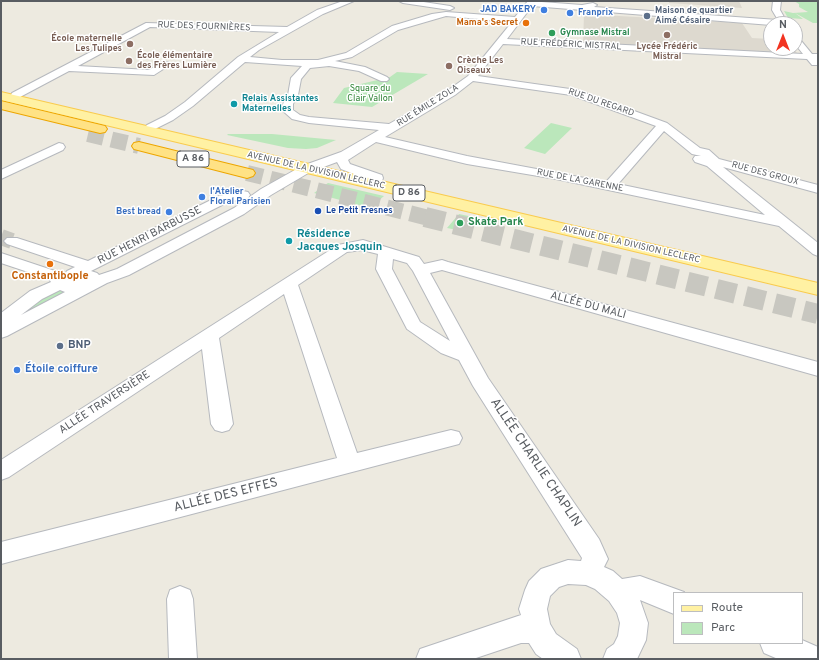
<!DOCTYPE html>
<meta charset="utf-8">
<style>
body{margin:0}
#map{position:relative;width:819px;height:660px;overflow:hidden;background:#edeae0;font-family:Overpass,sans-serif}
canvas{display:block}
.frame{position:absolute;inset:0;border:2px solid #595d62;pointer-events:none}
.legend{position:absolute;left:673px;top:592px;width:130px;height:52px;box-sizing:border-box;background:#fff;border:1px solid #bdbec0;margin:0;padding:5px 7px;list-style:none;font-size:12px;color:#595d62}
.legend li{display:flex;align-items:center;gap:8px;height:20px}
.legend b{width:20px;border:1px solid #bdbec0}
.north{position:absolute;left:763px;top:16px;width:40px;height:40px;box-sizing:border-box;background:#fff;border:1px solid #bdbec0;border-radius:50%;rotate:0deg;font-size:11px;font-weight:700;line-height:16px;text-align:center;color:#595d62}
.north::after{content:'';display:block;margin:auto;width:14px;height:18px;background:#f23421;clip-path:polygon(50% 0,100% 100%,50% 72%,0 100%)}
</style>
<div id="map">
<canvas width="819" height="660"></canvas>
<div class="frame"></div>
<ul class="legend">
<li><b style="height:5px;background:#fff1a3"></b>Route</li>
<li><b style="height:11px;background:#bbe7bb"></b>Parc</li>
</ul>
<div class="north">N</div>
</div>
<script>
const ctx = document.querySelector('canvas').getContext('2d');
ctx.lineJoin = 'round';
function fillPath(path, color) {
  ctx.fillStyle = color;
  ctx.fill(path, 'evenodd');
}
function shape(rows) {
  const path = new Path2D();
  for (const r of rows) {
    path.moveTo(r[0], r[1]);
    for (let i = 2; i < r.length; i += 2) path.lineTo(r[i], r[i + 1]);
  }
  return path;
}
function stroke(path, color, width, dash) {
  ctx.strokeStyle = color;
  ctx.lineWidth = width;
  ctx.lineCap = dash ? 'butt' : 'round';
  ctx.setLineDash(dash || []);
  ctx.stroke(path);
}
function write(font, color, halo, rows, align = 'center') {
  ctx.font = font + ' Overpass,sans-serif';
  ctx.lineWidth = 3;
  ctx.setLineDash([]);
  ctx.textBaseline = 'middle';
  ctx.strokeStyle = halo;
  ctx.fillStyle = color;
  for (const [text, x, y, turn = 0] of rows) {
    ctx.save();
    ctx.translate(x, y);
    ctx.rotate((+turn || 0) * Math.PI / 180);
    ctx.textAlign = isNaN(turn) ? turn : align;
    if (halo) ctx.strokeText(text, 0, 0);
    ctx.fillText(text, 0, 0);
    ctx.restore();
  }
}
const education = shape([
 [669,1,739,1,742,8,669,3],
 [584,14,742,23,752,38,771,39,771,48,793,48,797,53,795,55,583,44]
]);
const green = shape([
 [794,1,818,1,818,23,813,23,795,13,803,19,788,18,784,11,793,13,808,12,799,7,799,4],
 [397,72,428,74,372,107,333,103,344,88,390,77],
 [551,123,572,128,545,154,524,148],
 [228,134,272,134,336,140,317,148,306,149,288,148,227,135],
 [328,183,384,196,370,208,314,193],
 [459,214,473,217,462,231,447,228],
 [60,288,69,292,1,325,29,302]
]);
const minorTunnel = shape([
 [1,237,12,241]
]);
const highwayTunnelFar1 = shape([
 [88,134,139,146],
 [247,173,429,218]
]);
const highwayTunnel = shape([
 [425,217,818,314]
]);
const minor = shape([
 [343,1,354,1,323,14,259,50,250,57,282,60,318,60,346,53,392,26,432,14,446,12,515,17,528,1,582,5,593,3,597,5,594,7,778,20,772,10,773,1,781,1,780,10,788,24,771,25,532,6,507,39,803,54,795,44,795,37,798,37,812,54,818,54,818,65,812,65,807,59,503,44,478,76,577,90,667,123,700,148,709,150,719,159,818,185,818,193,723,167,818,243,818,256,813,254,779,226,556,179,467,164,376,142,348,160,350,164,382,175,383,178,382,181,372,181,341,169,337,162,310,172,271,195,244,214,129,275,107,283,7,336,1,338,1,313,30,291,51,282,49,279,1,263,1,253,61,273,64,278,67,277,65,274,67,271,75,267,7,244,4,241,7,238,17,238,88,261,219,196,243,191,248,192,250,195,248,198,228,202,91,271,97,273,99,275,117,269,234,208,261,189,302,166,341,152,379,130,309,123,292,119,283,111,283,104,288,95,291,78,302,66,245,62,193,106,173,120,155,129,147,129,145,127,147,125,165,116,185,102,238,57,279,32,150,27,78,66,149,70,162,62,168,62,168,66,154,75,69,71,20,97,12,97,11,95,12,93,146,23,287,27,317,10,343,1],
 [446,16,512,22,468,76,447,91,389,124,309,117,300,115,293,110,293,104,298,95,301,79,310,68,329,66,359,71,381,81,387,81,389,79,387,77,365,67,335,61,352,57,398,30,446,16],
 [473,81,571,95,656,126,606,182,467,156,385,137,455,95,473,81],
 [664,131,692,154,701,156,695,156,693,159,695,162,707,166,765,215,618,184,664,131],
 [60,290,65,292,21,315,42,299,60,290],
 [399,1,417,1,450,6,454,8,450,10,403,3,399,1],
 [59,143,63,144,65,147,63,150,1,179,1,170,59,143],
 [363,240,419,257,424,264,442,260,448,262,818,362,818,376,442,270,430,273,488,378,599,539,608,559,604,567,613,571,622,579,640,576,684,592,674,593,674,614,640,600,648,623,646,640,637,659,603,659,607,649,614,644,618,636,620,623,617,613,609,601,595,589,586,585,568,584,559,587,550,596,547,609,550,624,556,634,577,649,581,659,543,659,536,654,529,643,521,643,473,659,416,659,420,649,521,615,519,609,525,590,529,581,541,569,568,560,581,561,582,558,473,386,459,360,441,353,407,329,376,269,378,254,362,250,347,252,298,285,357,453,451,430,459,432,462,438,459,444,1,564,1,542,337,458,284,294,219,338,233,424,229,430,222,432,215,430,211,424,202,349,9,477,1,480,1,460,338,245,363,240],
 [393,259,407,263,413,271,450,341,420,322,392,269,393,259],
 [180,586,190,590,193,599,197,659,169,659,167,599,170,590,180,586],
 [802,640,818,647,818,659,778,659,764,653,760,643,802,643,802,640]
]);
const major = shape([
 [1,92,818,283,818,295,1,100,1,92]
]);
const highway = shape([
 [1,101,105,126,107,129,105,132,100,133,1,109,1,101],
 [139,142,253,170,255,173,253,176,247,178,134,149,132,146,134,143,139,142]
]);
const markers = [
 [544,10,4,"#3f7fe0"],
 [570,13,4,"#3f7fe0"],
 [647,16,4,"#5c6f8a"],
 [526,23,4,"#e8710a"],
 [552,33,4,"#2e9e5b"],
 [667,35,4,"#8d6e63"],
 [130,44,4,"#8d6e63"],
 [129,61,4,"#8d6e63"],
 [449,66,4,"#8d6e63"],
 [234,104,4,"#0f9aa8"],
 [202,197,4,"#3f7fe0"],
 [318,211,4,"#1a4fb4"],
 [169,212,4,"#3f7fe0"],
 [460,223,4,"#2e9e5b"],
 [289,241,4,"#0f9aa8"],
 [50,264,4,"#e8710a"],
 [60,346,4,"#5c6f8a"],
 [17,370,4,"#3f7fe0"]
];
const farShopnames = [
 ["JAD BAKERY",536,10],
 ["Franprix",578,13,"left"],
 ["l'Atelier",210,192,"left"],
 ["Floral Parisien",210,202,"left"],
 ["Best bread",161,212]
];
const farServicenames = [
 ["Maison de quartier",655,11],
 ["Aimé Césaire",655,21]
];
const farFoodnames = [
 ["Mama's Secret",518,23]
];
const farStreetnames = [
 ["RUE DES FOURNIÈRES",204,27,2],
 ["RUE FRÉDÉRIC MISTRAL",571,45,3],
 ["RUE DU REGARD",601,103,19],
 ["RUE ÉMILE ZOLA",428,106,-32],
 ["AVENUE DE LA DIVISION LECLERC",316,171,13],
 ["RUE DES GROUX",765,174,15],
 ["RUE DE LA GARENNE",580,181,11],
 ["AVENUE DE LA DIVISION LECLERC",631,245,13]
];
const farLeisurenames = [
 ["Gymnase Mistral",560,33]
];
const farEducationnames = [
 ["École maternelle",122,39,"right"],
 ["Les Tulipes",122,49,"right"],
 ["Lycée Frédéric",667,47,"center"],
 ["Mistral",667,57,"center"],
 ["École élémentaire",137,56],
 ["des Frères Lumière",137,66],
 ["Crèche Les",457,61],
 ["Oiseaux",457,71]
];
const farParknames = [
 ["Square du",370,89],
 ["Clair Vallon",370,99]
];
const farCulturenames = [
 ["Relais Assistantes",242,99],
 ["Maternelles",242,109]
];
const farTransitnames = [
 ["Le Petit Fresnes",326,211]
];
const shields = [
 [193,159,32],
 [409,193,32]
];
const shieldNames = [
 ["A 86",193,159],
 ["D 86",409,193]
];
const leisureNames = [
 ["Skate Park",468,223]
];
const cultureNames = [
 ["Résidence",297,235],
 ["Jacques Josquin",297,248]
];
const streetNames = [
 ["RUE HENRI BARBUSSE",150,236,-27],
 ["ALLÉE DU MALI",588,306,15],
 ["ALLÉE TRAVERSIÈRE",105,403,-33]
];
const foodNames = [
 ["Constantibople",50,277]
];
const serviceNames = [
 ["BNP",68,346]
];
const shopNames = [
 ["Étoile coiffure",25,370]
];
const nearStreetnames = [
 ["ALLÉE CHARLIE CHAPLIN",535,463,56],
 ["ALLÉE DES EFFES",226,496,-14]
];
fillPath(education, '#ddd9cf');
fillPath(green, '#bbe7bb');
stroke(minorTunnel, '#c8c7c0', 16, [16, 8]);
stroke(highwayTunnelFar1, '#c8c7c0', 16, [16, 8]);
stroke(highwayTunnel, '#c8c7c0', 20, [20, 10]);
stroke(minor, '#b6b9be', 2);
stroke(major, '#f9cb4e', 2);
stroke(highway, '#eda600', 2);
fillPath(minor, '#fff');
fillPath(major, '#fff1a3');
fillPath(highway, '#ffe285');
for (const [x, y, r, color] of markers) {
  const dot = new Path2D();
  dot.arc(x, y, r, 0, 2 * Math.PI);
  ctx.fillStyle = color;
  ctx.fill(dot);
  stroke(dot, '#fff', 1.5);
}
write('bold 9px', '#366cbe', '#fff', farShopnames, 'right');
write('bold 9px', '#4e5e75', '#fff', farServicenames, 'left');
write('bold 9px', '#c56008', '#fff', farFoodnames, 'right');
write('9px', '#595d62', '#fff', farStreetnames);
write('bold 9px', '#27864d', '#fff', farLeisurenames, 'left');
write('bold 9px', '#785e54', '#fff', farEducationnames, 'left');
write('9px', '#2f8434', '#fff', farParknames);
write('bold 9px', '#0d838f', '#fff', farCulturenames, 'left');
write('bold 9px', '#164399', '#fff', farTransitnames, 'left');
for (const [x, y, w] of shields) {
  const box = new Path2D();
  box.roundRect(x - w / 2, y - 8, w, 16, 3);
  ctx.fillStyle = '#fff';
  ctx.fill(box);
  stroke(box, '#595d62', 1);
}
write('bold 10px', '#595d62', null, shieldNames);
write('bold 11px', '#27864d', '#fff', leisureNames, 'left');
write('bold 11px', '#0d838f', '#fff', cultureNames, 'left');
write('11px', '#595d62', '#fff', streetNames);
write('bold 11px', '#c56008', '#fff', foodNames);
write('bold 11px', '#4e5e75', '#fff', serviceNames, 'left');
write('bold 11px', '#366cbe', '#fff', shopNames, 'left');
write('13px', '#595d62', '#fff', nearStreetnames);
</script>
